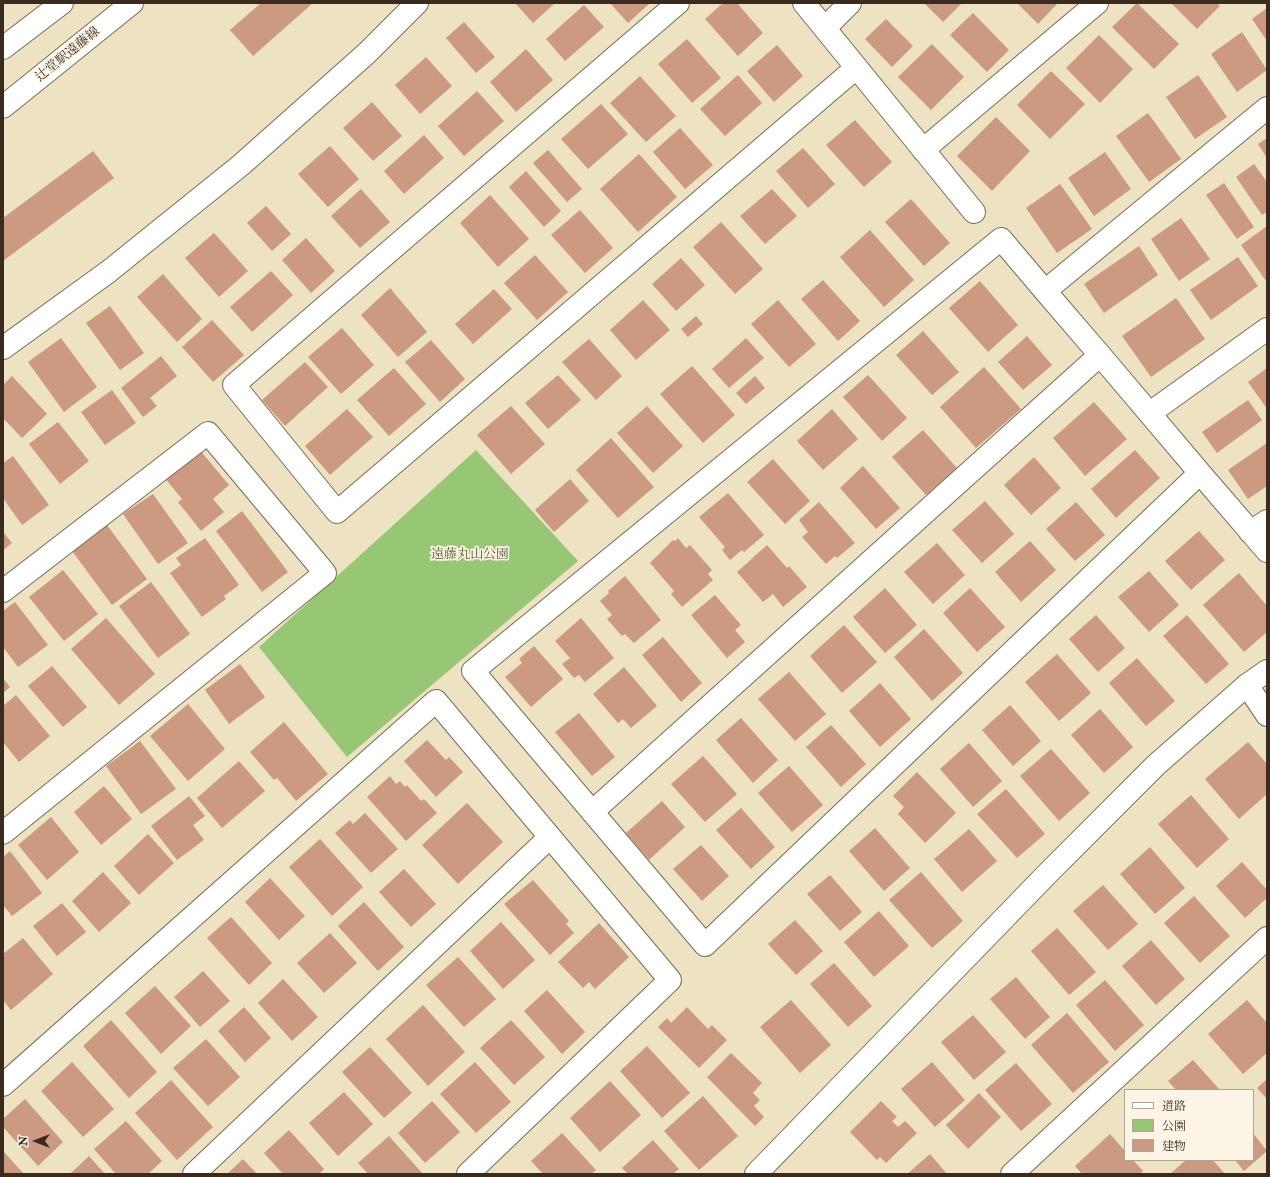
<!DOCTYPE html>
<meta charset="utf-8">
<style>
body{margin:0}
#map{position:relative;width:1270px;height:1177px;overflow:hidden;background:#ede3c3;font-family:"IM FELL Double Pica","Noto Serif JP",serif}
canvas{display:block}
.frame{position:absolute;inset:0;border:4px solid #3b2a1e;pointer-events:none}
.legend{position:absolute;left:1124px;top:1089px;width:130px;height:72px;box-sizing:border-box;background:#fcf5e5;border:1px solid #afa495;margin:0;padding:5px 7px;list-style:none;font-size:12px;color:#3b2a1e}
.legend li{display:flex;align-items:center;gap:8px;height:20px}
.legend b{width:20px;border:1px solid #afa495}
.north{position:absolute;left:16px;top:1121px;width:40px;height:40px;-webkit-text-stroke:3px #fcf5e5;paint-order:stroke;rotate:270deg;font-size:11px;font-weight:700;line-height:16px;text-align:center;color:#3b2a1e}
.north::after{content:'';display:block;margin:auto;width:14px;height:18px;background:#3b2a1e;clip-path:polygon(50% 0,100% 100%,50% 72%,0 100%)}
</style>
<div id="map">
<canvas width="1270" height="1177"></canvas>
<div class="frame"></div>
<ul class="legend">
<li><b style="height:5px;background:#fff"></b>道路</li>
<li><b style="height:11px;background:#97c675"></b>公園</li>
<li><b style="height:11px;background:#cc9981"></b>建物</li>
</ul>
<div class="north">N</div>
</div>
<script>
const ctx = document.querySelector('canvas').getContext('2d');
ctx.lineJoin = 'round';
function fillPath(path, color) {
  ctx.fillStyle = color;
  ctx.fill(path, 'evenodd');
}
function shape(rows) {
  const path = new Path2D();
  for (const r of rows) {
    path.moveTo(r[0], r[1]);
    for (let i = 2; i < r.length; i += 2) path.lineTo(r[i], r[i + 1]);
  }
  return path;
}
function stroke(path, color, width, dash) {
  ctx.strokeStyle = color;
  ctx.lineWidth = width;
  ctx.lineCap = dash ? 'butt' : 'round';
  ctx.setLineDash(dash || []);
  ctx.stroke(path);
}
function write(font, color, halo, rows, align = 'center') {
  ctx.font = font + ' "IM FELL Double Pica","Noto Serif JP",serif';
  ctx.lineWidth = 3.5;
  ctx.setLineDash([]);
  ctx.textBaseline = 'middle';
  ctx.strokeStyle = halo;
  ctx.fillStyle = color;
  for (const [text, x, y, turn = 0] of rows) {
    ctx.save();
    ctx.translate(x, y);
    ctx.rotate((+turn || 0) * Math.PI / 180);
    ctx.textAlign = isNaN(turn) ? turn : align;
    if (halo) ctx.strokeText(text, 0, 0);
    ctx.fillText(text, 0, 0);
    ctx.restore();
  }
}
const green = shape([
 [476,450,578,561,347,757,259,647]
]);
const building = shape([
 [261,3,313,3,253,56,230,30],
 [515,3,555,3,533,23],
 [610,3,650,3,628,23],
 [723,3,737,3,763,33,738,56,705,19],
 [924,3,962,3,943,22],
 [1017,3,1058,3,1038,24],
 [1137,3,1179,44,1154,69,1112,27],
 [1171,3,1217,3,1220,6,1197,29],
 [584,5,604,27,565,61,546,39],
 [1267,8,1267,41,1252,19],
 [973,13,1009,50,987,72,950,35],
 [886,19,913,46,892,67,865,39],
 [464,22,495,57,476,73,446,38],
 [1242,32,1267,70,1237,92,1211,54],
 [1099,35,1133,69,1100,103,1066,68],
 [687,39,721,78,692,103,658,64],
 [932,44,964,77,931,110,898,77],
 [777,45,803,76,774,102,747,71],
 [526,49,553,80,516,112,490,82],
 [426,57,452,86,420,114,395,85],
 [1051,71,1085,104,1050,139,1017,105],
 [738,75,762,103,725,136,700,109],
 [1198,75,1227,117,1195,139,1166,97],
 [640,76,676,116,646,142,610,103],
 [477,91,504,121,464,156,438,126],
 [372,102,402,136,373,161,343,128],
 [601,104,628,134,588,169,561,139],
 [1148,113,1181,159,1149,182,1116,136],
 [996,117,1030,151,992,191,957,156],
 [855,120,892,162,864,187,826,145],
 [680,128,713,165,685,189,653,152],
 [424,135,444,158,404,194,384,171],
 [1267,138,1267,158,1258,144],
 [330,146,359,179,328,207,298,174],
 [803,148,835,184,808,208,776,171],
 [548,150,582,189,567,202,533,163],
 [93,151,114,178,3,261,3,218],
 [1105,152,1131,189,1094,216,1068,178],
 [639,154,677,197,638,232,600,189],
 [1254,164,1267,182,1267,212,1262,215,1236,177],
 [526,171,561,211,544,227,509,187],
 [1224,183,1254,227,1237,239,1206,195],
 [1060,184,1092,229,1057,253,1026,208],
 [361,189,390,222,360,248,331,216],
 [772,189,797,216,765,244,740,216],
 [490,195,529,239,498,267,460,223],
 [911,199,950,243,924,266,885,222],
 [266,206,291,234,272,251,247,223],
 [580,210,613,248,585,273,551,235],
 [1181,218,1210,259,1179,281,1151,239],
 [721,222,763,269,735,294,693,247],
 [1267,226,1267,280,1266,281,1241,245],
 [870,230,914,280,884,307,840,257],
 [214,233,248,271,219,297,185,258],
 [306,238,335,271,311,293,282,260],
 [1139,246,1158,275,1104,313,1084,284],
 [535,255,568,292,537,320,504,283],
 [1238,257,1258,286,1211,320,1190,290],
 [681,258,705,285,676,311,652,284],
 [271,271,293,295,252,332,230,307],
 [163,274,202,319,177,342,137,297],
 [823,280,860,321,838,341,801,299],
 [980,281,1018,325,988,352,949,308],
 [390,288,427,332,398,357,361,315],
 [494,289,512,309,473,344,455,324],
 [1176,298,1205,339,1151,377,1122,336],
 [643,300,670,330,636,360,610,330],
 [778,300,816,344,789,367,751,324],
 [110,306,144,353,120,370,86,323],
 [696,316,703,324,688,337,681,329],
 [212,320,244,355,213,382,182,347],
 [342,328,374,365,341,394,308,357],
 [923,331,959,372,932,395,896,355],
 [1027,336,1052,365,1023,390,998,362],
 [61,338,97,387,64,412,28,362],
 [746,338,764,358,729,388,712,369],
 [589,339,622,376,596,400,562,362],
 [431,340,465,379,440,402,405,362],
 [161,356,177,376,150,398,157,406,143,417,121,388],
 [305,362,328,387,285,426,262,400],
 [692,366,735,415,703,443,660,394],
 [984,367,1021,409,976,448,940,407],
 [394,368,426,404,389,436,357,400],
 [1267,368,1267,409,1248,382],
 [558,375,581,400,548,429,525,403],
 [868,375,907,418,882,441,843,397],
 [12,376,47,414,22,438,3,418,3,385],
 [755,376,765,388,746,404,736,393],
 [112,390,136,423,105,445,81,412],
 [1248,400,1262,420,1217,453,1202,432],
 [1094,402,1127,439,1085,476,1053,438],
 [511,406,545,444,511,474,477,435],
 [647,406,683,446,653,473,617,433],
 [347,409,373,437,330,475,305,446],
 [832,409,858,439,823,470,797,441],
 [58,422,89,461,60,484,29,444],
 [923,430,957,468,926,495,892,457],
 [611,438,654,487,618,518,576,470],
 [1267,443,1267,486,1248,499,1228,470],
 [199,449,229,485,213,499,224,512,201,531,178,502,182,499,164,477],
 [1135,450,1160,478,1116,518,1091,489],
 [13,456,49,505,22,525,3,498,3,463],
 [1034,457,1061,488,1031,515,1004,485],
 [773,459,810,501,785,524,747,482],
 [863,466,900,508,876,529,840,488],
 [570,479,589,501,554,532,535,510],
 [728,493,764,535,744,552,742,550,730,560,722,550,725,547,699,517],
 [153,494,188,543,158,564,123,514],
 [985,501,1014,534,982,563,952,530],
 [819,502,855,543,837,558,835,556,826,564,802,537,808,532,799,520],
 [1076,502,1105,535,1075,561,1046,529],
 [242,511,288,572,262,592,216,531],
 [107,525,147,579,112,605,72,551],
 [1199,531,1225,560,1191,590,1165,561],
 [3,532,12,543,3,550],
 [205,538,239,585,224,596,226,599,202,617,170,573,181,565,176,558],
 [678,538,686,548,690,545,712,570,708,574,713,580,682,607,671,594,674,591,650,563,673,540,675,541],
 [1030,541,1056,570,1021,602,995,572],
 [937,543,965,575,933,604,904,572],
 [767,545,787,568,789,566,807,587,783,607,773,594,763,602,737,572],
 [63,570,98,614,64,641,29,597],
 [1149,571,1179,605,1149,632,1118,597],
 [1239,573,1267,606,1267,632,1244,652,1203,605],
 [625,576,661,620,634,643,625,634,622,636,607,619,612,615,600,601,609,593,608,591],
 [151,582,190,634,158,658,119,606],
 [885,588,917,625,885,653,853,617],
 [970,588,1005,627,977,652,943,613],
 [715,595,741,625,735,630,745,642,727,658,691,615],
 [15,602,48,645,18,667,3,647,3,611],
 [1096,615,1125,648,1098,672,1069,639],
 [1187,615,1229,664,1206,684,1163,636],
 [106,618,155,674,119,705,71,649],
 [581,618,614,658,585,682,579,675,574,678,562,664,570,658,555,641],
 [844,625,877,662,842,693,810,656],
 [924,629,963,673,932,701,894,657],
 [663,637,702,683,681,702,642,655],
 [534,646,563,679,531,707,505,677,522,663,519,659],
 [1057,654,1091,693,1059,721,1025,682],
 [1137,658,1175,701,1146,726,1109,683],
 [240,664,265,697,229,724,205,690],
 [52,666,87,707,63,727,28,686],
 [624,667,657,706,631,728,623,719,618,723,593,694],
 [789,672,826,714,795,741,758,699],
 [3,678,10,687,3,693],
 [880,683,911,719,880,747,849,711],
 [16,695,50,736,19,762,3,742,3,706],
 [188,704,225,749,188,781,150,736],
 [1010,705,1041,741,1013,766,982,730],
 [1100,709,1133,747,1104,773,1071,735],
 [579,713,615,757,592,776,555,732],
 [741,718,778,760,753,783,716,740],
 [284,722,328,774,296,801,277,778,274,780,250,752],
 [831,725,866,764,841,787,806,747],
 [427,740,446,760,449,757,463,772,436,797,404,761],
 [140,741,176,789,141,814,106,766],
 [1248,742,1267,764,1267,794,1239,819,1205,779],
 [969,743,1002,781,973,807,940,769],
 [1051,749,1090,793,1059,821,1020,776],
 [703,756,737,794,705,822,671,784],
 [239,761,265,791,222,828,197,798],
 [789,766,823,805,792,832,758,793],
 [917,772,956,813,925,843,898,814,904,807,893,796],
 [390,776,396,784,400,781,405,787,407,785,421,801,424,799,437,813,406,841,367,797],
 [104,786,132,819,101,845,74,812],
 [1006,789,1045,834,1017,858,977,814],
 [1191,795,1229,839,1197,868,1158,824],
 [189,796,205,816,193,825,204,840,177,860,151,826],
 [662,801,685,827,649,860,626,833],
 [467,803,503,842,458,884,422,845],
 [741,808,775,847,751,869,716,830],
 [365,813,398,849,371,873,335,833,350,820,353,824],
 [51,817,79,852,47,880,18,845],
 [875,828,910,868,884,891,849,851],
 [969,829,997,861,962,892,934,859],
 [148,834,174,863,139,895,114,866],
 [320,839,363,887,332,916,289,867],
 [701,845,729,876,702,901,673,869],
 [1150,847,1185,888,1155,914,1120,874],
 [10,851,42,893,12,916,3,905,3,857],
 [1242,862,1267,890,1267,898,1245,918,1216,886],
 [404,869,436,904,411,927,379,892],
 [103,872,131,903,99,932,72,901],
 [921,872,963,921,932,948,889,900],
 [830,875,862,912,840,931,807,894],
 [270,878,305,916,279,940,245,902],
 [533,880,569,921,566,924,574,933,550,955,504,904],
 [1103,885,1138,924,1108,950,1073,911],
 [1194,896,1230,936,1200,963,1164,923],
 [364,902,404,947,378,971,338,926],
 [62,903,86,932,57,956,33,926],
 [879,911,909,946,874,977,844,942],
 [231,917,272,963,249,985,207,938],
 [795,920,823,951,796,975,768,944],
 [501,922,535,960,503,989,470,951],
 [599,923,629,957,595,989,589,982,583,988,558,962],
 [1057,928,1096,972,1069,995,1031,951],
 [330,933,357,963,324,993,297,963],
 [23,938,53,974,11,1010,3,1000,3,954],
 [1151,940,1185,979,1156,1005,1122,966],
 [458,957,496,999,464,1027,426,985],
 [834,963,872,1006,848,1027,810,984],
 [203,971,230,1001,200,1027,174,997],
 [1016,977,1050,1017,1025,1039,990,999],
 [283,979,318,1017,292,1041,258,1003],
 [1105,980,1144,1025,1115,1051,1076,1005],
 [155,986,191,1026,161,1054,125,1013],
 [547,990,585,1032,562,1054,524,1011],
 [791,1000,831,1045,800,1073,760,1027],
 [1247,1000,1267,1023,1267,1053,1243,1074,1208,1034],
 [423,1005,465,1052,428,1086,386,1039],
 [244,1007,271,1038,245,1062,218,1031],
 [687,1007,708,1029,712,1025,727,1040,699,1068,658,1027,667,1018,671,1023],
 [1067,1013,1109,1062,1073,1093,1031,1045],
 [973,1015,1006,1052,974,1080,941,1042],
 [111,1020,157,1072,129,1098,83,1046],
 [511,1020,545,1057,514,1085,480,1048],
 [206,1039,240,1077,208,1106,173,1068],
 [647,1046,690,1093,662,1118,620,1071],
 [370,1047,412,1093,384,1118,342,1072],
 [731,1053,762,1083,753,1093,760,1100,754,1106,764,1117,755,1126,707,1077],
 [1193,1060,1220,1090,1176,1090,1168,1081],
 [72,1062,114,1109,83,1137,41,1091],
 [475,1062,511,1102,476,1133,440,1094],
 [932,1062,965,1100,935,1127,901,1089],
 [1016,1063,1052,1104,1021,1131,985,1090],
 [1267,1079,1267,1099,1257,1088],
 [171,1080,213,1127,177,1160,135,1113],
 [610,1081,641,1115,600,1152,570,1118],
 [344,1092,373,1124,338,1156,309,1123],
 [979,1093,1001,1117,968,1149,946,1125],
 [703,1096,738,1136,699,1170,664,1131],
 [25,1099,63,1142,38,1166,3,1127,3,1119],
 [432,1101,460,1132,425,1163,398,1133],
 [881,1101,897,1117,892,1121,898,1127,905,1121,917,1133,886,1163,880,1157,877,1160,850,1132],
 [126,1121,162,1161,148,1174,116,1174,94,1149],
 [289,1130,324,1169,319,1174,283,1174,264,1153],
 [562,1133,596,1170,591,1174,543,1174,531,1161],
 [1253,1133,1267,1151,1244,1171,1235,1160,1253,1160],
 [1110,1134,1125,1151,1125,1160,1133,1160,1143,1171,1140,1174,1082,1174,1075,1166],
 [389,1136,423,1174,368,1174,358,1163],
 [653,1140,679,1169,673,1174,628,1174,622,1168],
 [3,1151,24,1174,3,1174],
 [930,1154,947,1174,907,1174],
 [89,1156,105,1174,70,1174],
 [243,1159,257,1174,227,1174],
 [1186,1160,1213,1160,1225,1174,1170,1174]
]);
const street = shape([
 [678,3,234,385,337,512,856,68],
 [804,3,974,212],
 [825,28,850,3],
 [923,150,1097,3],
 [1045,291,1267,108],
 [1150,413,1267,329],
 [1200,473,705,945,473,671,1001,239,1045,291,1100,355,1200,473,1267,551],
 [1250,532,1267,521],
 [3,591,208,433,325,573,3,833],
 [1247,685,1267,715],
 [592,812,1100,355],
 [3,1085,436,701,670,980,468,1174],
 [194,1174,550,837],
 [1012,1174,1267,938]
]);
const secondary = shape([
 [3,48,62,3],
 [3,107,132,3],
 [3,348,108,272,241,165,367,53,417,3],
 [756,1174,1050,871,1156,765,1247,685,1267,671]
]);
const streetNames = [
 ["辻堂駅遠藤線",68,55,-39]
];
const parkNames = [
 ["遠藤丸山公園",470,555]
];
fillPath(green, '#97c675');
fillPath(building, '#cc9981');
stroke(street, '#796b58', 24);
stroke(secondary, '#796b58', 24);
stroke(street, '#fff', 22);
stroke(secondary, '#fff', 22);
write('13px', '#3b2a1e', '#fcf5e5', streetNames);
write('13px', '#575938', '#fcf5e5', parkNames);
</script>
